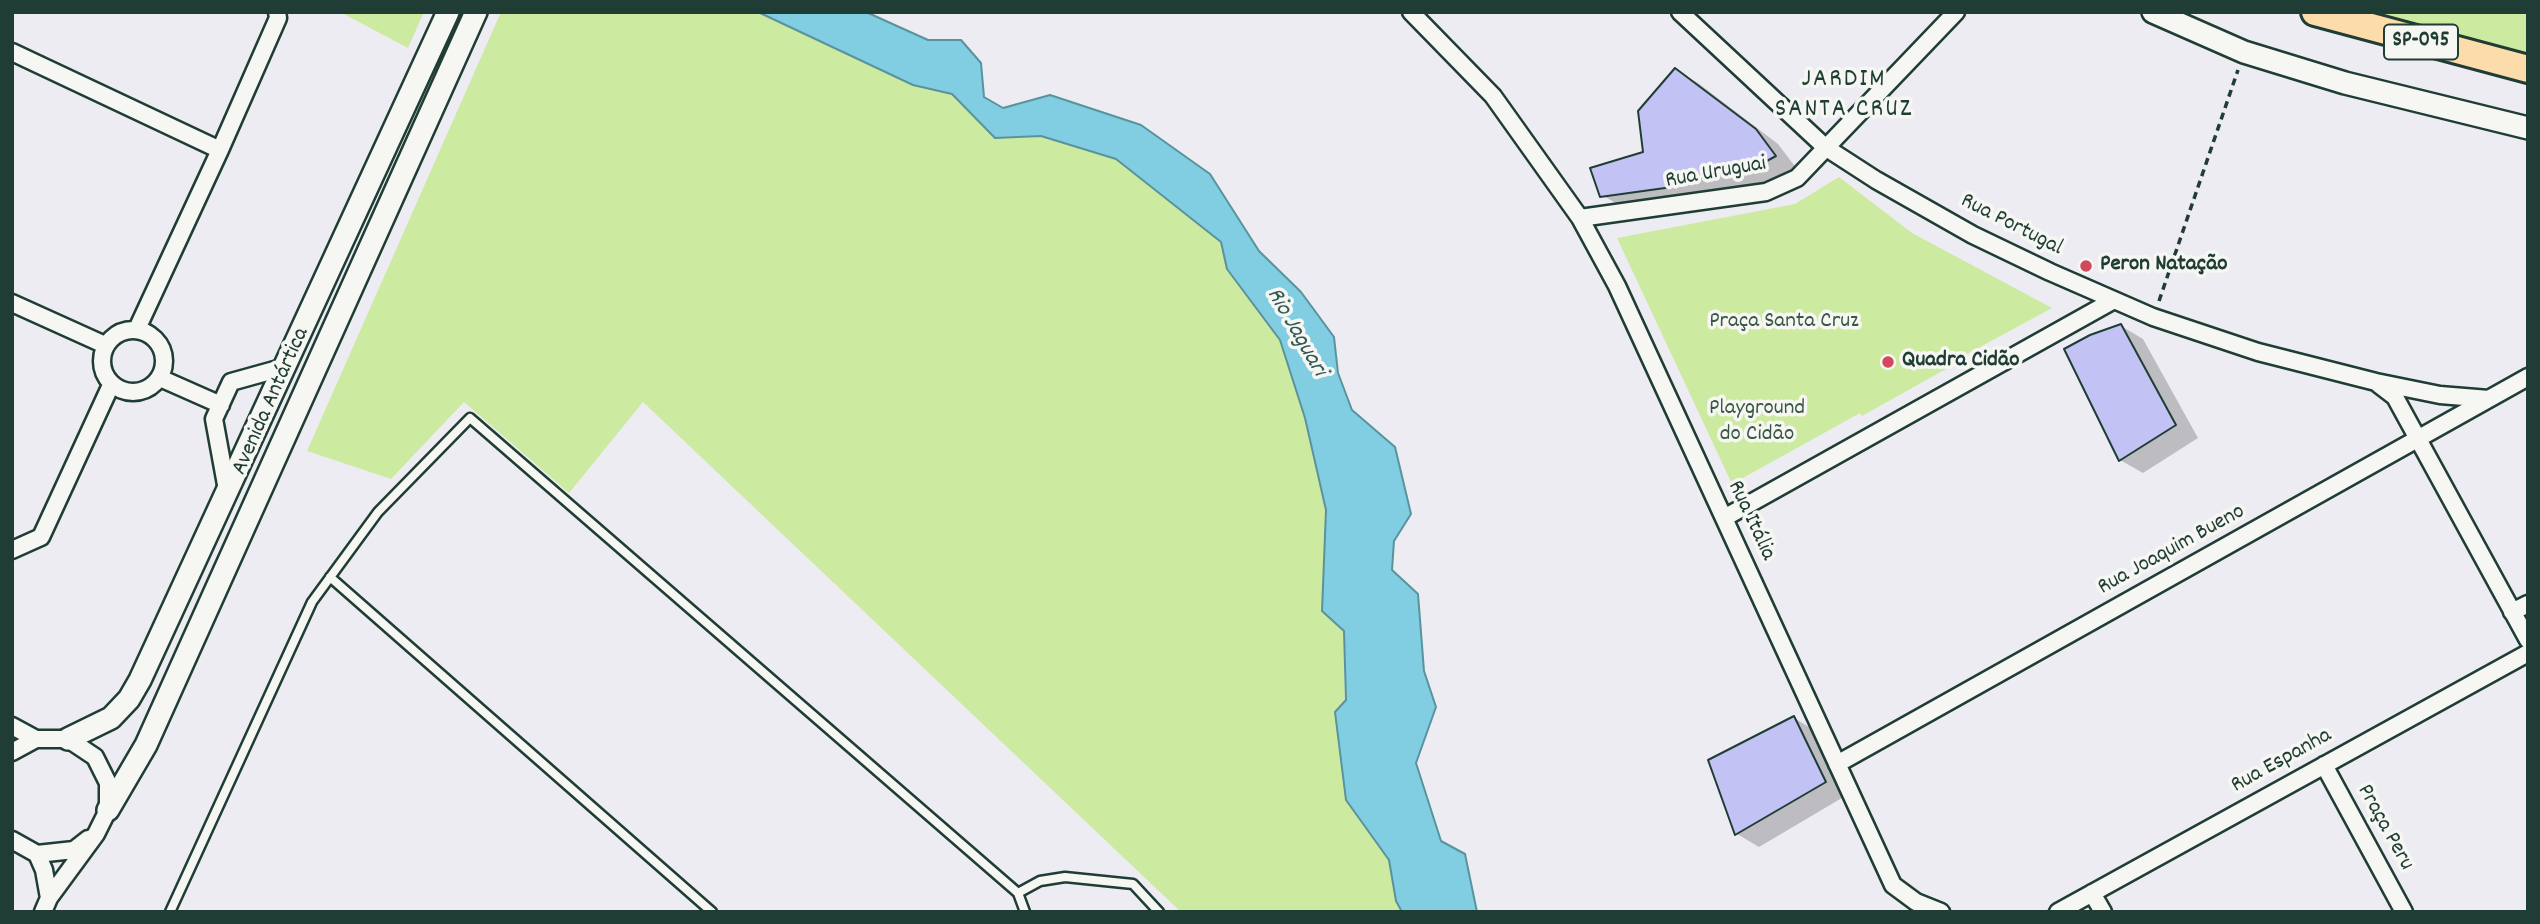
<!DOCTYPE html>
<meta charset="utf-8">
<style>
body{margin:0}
#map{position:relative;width:2540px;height:924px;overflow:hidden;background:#ececf2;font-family:Dekko,sans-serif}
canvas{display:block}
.frame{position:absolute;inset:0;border:14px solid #1f3d34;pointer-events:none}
</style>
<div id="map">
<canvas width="2540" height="924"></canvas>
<div class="frame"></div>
</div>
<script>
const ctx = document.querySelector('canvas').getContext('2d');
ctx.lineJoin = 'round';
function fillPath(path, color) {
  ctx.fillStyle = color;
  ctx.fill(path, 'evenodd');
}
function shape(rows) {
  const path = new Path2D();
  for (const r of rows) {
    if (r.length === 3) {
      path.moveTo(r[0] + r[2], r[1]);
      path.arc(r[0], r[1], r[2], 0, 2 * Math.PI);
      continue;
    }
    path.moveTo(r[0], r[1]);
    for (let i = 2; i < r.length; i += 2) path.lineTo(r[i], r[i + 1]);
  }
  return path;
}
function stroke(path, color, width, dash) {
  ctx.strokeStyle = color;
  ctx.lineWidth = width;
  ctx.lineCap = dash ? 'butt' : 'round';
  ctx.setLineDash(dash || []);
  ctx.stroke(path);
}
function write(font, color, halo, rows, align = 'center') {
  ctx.font = font + ' Dekko,sans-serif';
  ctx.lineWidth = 7;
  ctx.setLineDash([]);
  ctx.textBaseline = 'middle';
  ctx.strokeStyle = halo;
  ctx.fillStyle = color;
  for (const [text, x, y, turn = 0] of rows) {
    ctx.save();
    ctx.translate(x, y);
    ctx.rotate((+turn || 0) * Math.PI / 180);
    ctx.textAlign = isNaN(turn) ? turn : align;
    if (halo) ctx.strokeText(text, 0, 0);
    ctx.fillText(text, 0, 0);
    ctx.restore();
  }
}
const green = shape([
 [340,12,424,12,408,48],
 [501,12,758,12,913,85,952,94,995,138,1041,136,1116,159,1221,243,1227,269,1280,340,1305,418,1326,510,1322,611,1344,630,1346,800,1389,860,1396,901,1402,912,1181,912,643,402,569,493,464,402,391,479,307,451],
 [2350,12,2528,12,2528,61],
 [1839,177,1912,233,2052,308,1945,366,1946,369,1862,416,1860,413,1732,484,1617,238,1795,204]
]);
const water = shape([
 [758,12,866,12,928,40,961,40,981,63,984,97,1003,108,1050,95,1141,125,1210,174,1259,251,1301,292,1334,337,1338,373,1352,410,1395,447,1411,514,1394,541,1392,570,1418,594,1424,671,1436,707,1416,763,1441,841,1465,854,1477,912,1402,912,1396,901,1389,860,1346,800,1335,712,1346,700,1344,631,1322,611,1326,510,1305,418,1280,340,1227,269,1221,242,1116,159,1041,136,995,138,952,94,913,85,758,12]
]);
const shadow = shape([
 [1676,70,1698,83,1778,144,1797,169,1777,180,1733,188,1688,200,1624,208,1602,195,1645,153],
 [2121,326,2143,339,2198,438,2143,473,2120,460],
 [1794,718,1816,731,1847,795,1759,847,1737,834]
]);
const building = shape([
 [1675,68,1756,129,1776,156,1754,168,1710,176,1665,188,1600,197,1590,168,1643,152,1638,111,1675,68],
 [2121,324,2176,425,2119,461,2064,349,2090,335,2121,324],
 [1794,716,1826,782,1735,835,1708,760,1794,716]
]);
const path = shape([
 [2159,301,2238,70]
]);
const service = shape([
 [330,577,712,912],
 [1018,893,1040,881,1065,877,1133,884,1159,912],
 [170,912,312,602,378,512,470,418,1018,893,1025,912]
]);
const minor = shape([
 [1411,12,1493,96,1580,218,1617,286,1893,885,1916,902,1941,912],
 [1680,12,1825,147,1876,180,1973,235,2050,272,2153,317,2258,352,2376,382,2440,395,2489,399],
 [12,52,220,150],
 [1580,218,1766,192,1797,178,1956,12],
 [12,303,105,345],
 [137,329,220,150,278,18,277,12],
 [133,361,31],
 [160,378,221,405],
 [2378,384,2395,397,2528,640],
 [227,490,214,419,231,382,285,367],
 [1724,518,2114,300],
 [12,550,41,537,111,385],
 [2512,612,2528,604],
 [12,726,36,739],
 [12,752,36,739,68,739,95,757,108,783,108,810,96,834,49,898,43,912],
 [1837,764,2528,377],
 [2324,765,2404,912],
 [12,840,37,854,74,850,88,839],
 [37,854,44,870,49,898],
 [2092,893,2103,912],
 [2058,912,2528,653]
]);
const tertiary = shape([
 [2153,12,2244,52,2345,83,2528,128],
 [68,739,111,718,129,699,140,680,448,12],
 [108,810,146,745,476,12]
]);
const primary = shape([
 [2315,12,2528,69]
]);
const markers = [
 [2086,266,7,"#d1495b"],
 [1888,362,7,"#d1495b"]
];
const shields = [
 [2421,42,74]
];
const shieldNames = [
 ["SP-095",2421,42]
];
const streetNames = [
 ["Rua Uruguai",1716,174,-10],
 ["Rua Portugal",2011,226,27],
 ["Avenida Antártica",272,402,-66],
 ["Rua Itália",1750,521,65],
 ["Rua Joaquim Bueno",2172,551,-29],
 ["Rua Espanha",2282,762,-29],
 ["Praça Peru",2384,828,61]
];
const poiNames = [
 ["Peron Natação",2100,266],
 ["Quadra Cidão",1902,362]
];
const parkNames = [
 ["Praça Santa Cruz",1784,323],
 ["Playground",1757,410],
 ["do Cidão",1757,436]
];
const waterNames = [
 ["Rio Jaguari",1295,333,60]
];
const quarterNames = [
 ["JARDIM",1844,81],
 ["SANTA CRUZ",1844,111]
];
fillPath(green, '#cdeaa1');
fillPath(water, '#81cde1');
stroke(water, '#5a939c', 2);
fillPath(shadow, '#0003');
fillPath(building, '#c3c2f4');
stroke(building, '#1f3d34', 2);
stroke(service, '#1f3d34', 13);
stroke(minor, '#1f3d34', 21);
stroke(tertiary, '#1f3d34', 26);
stroke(primary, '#1f3d34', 32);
stroke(path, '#1f3d34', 3.5, [7, 5]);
stroke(service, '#f6f6f2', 8);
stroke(minor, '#f6f6f2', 16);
stroke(tertiary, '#f6f6f2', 21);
stroke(primary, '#fddcac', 26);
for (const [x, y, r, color] of markers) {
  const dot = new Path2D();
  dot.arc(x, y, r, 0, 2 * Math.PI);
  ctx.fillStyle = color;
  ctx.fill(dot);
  stroke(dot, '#f6f6f2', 2.5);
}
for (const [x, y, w] of shields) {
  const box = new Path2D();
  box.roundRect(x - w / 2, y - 17.5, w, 35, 5);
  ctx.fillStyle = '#f6f6f2';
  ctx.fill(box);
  stroke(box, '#1f3d34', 2);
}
write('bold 21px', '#1f3d34', null, shieldNames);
write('23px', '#1f3d34', '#f6f6f2', streetNames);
write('bold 23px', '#1f3d34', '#f6f6f2', poiNames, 'left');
write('23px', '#395744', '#f6f6f2', parkNames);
write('italic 24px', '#335a57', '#f6f6f2', waterNames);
ctx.letterSpacing = '2px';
write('26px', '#1f3d34', '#f6f6f2', quarterNames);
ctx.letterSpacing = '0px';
</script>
